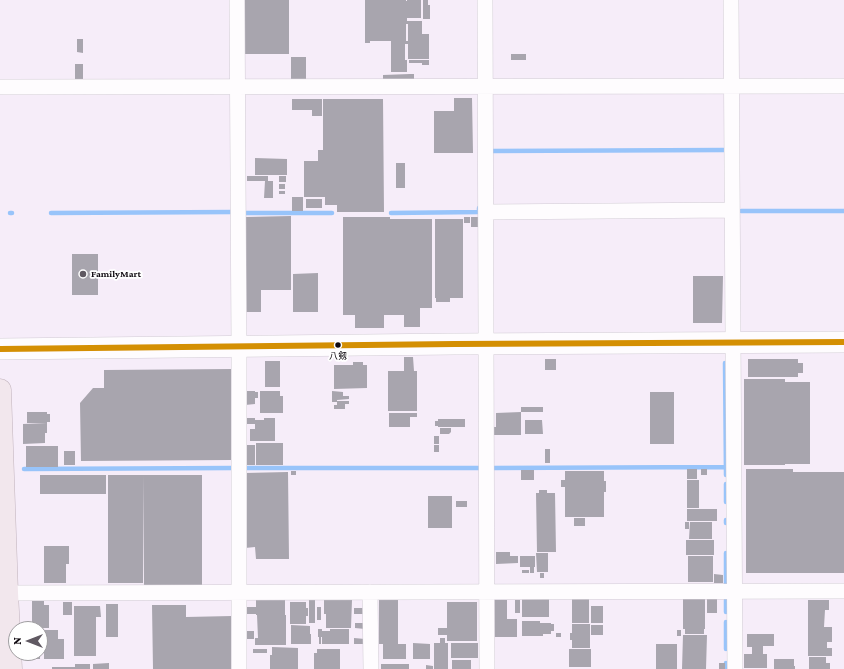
<!DOCTYPE html>
<meta charset="utf-8">
<style>
body{margin:0}
#map{position:relative;width:844px;height:669px;overflow:hidden;background:#f6edf9;font-family:"Crimson Pro",serif}
canvas{display:block}
.north{position:absolute;left:8px;top:621px;width:40px;height:40px;box-sizing:border-box;background:#fff;border:1px solid #9f9da0;border-radius:50%;rotate:270deg;font-size:11px;font-weight:700;line-height:16px;text-align:center;color:#100a11}
.north::after{content:'';display:block;margin:auto;width:14px;height:18px;background:#605962;clip-path:polygon(50% 0,100% 100%,50% 72%,0 100%)}
</style>
<div id="map">
<canvas width="844" height="669"></canvas>
<div class="north">N</div>
</div>
<script>
const ctx = document.querySelector('canvas').getContext('2d');
ctx.lineJoin = 'round';
function shape(rows) {
  const path = new Path2D();
  for (const r of rows) {
    path.moveTo(r[0], r[1]);
    for (let i = 2; i < r.length; i += 2) path.lineTo(r[i], r[i + 1]);
  }
  return path;
}
function stroke(path, color, width, dash) {
  ctx.strokeStyle = color;
  ctx.lineWidth = width;
  ctx.lineCap = dash ? 'butt' : 'round';
  ctx.setLineDash(dash || []);
  ctx.stroke(path);
}
function fillPath(path, color) {
  ctx.fillStyle = color;
  ctx.fill(path, 'evenodd');
}
function write(font, color, halo, rows, align = 'center') {
  ctx.font = font + ' "Crimson Pro","Noto Sans JP",serif';
  ctx.lineWidth = 3.5;
  ctx.setLineDash([]);
  ctx.textBaseline = 'middle';
  ctx.strokeStyle = halo;
  ctx.fillStyle = color;
  for (const [text, x, y, turn = 0] of rows) {
    ctx.save();
    ctx.translate(x, y);
    ctx.rotate((+turn || 0) * Math.PI / 180);
    ctx.textAlign = isNaN(turn) ? turn : align;
    if (halo) ctx.strokeText(text, 0, 0);
    ctx.fillText(text, 0, 0);
    ctx.restore();
  }
}
const stream = shape([
 [492,151,725,150],
 [741,211,844,211],
 [10,213,12,213],
 [51,213,232,212],
 [246,213,332,213],
 [391,213,479,212,479,208],
 [725,363,726,475],
 [245,468,479,468],
 [494,468,726,467],
 [24,469,232,468],
 [726,484,726,502],
 [726,520,726,523],
 [726,553,726,583],
 [726,600,726,612],
 [726,622,726,649],
 [726,663,726,669]
]);
const building = shape([
 [244,0,289,0,289,54,243,54],
 [365,0,406,0,406,1,407,1,407,0,421,0,421,18,407,18,407,21,422,21,422,34,429,34,429,59,408,59,408,44,405,44,405,60,407,60,407,72,391,72,391,41,370,41,370,43,365,43],
 [406,24,408,24,408,41,406,41],
 [423,0,428,0,428,5,430,5,430,19,423,19],
 [77,39,83,39,83,53,77,52],
 [511,54,526,54,526,60,511,60],
 [291,57,306,57,306,81,291,81],
 [409,60,429,60,429,65,422,65,422,63,409,63],
 [75,64,83,64,83,79,75,79],
 [410,74,414,74,414,80,383,80,383,75],
 [454,98,472,98,473,153,434,153,434,111,454,111],
 [292,99,322,99,322,116,312,116,312,110,292,110],
 [323,99,383,99,384,212,337,212,337,205,325,205,325,197,304,197,304,161,318,161,318,150,323,150],
 [255,158,287,159,287,175,255,175],
 [396,163,405,163,405,188,396,188],
 [247,176,268,176,268,181,273,181,273,198,264,198,265,181,247,181],
 [279,176,286,176,286,182,279,182],
 [279,184,285,184,285,189,279,189],
 [279,191,285,191,285,194,279,194],
 [292,197,303,197,303,211,292,211],
 [306,199,322,199,322,208,306,208],
 [291,216,291,290,246,290,246,217],
 [343,217,390,217,390,219,432,219,432,308,420,308,420,327,404,327,404,315,384,315,384,328,355,328,355,315,343,315],
 [464,217,470,217,470,223,464,223],
 [471,217,478,217,478,227,471,227],
 [435,219,463,219,463,298,450,298,450,302,436,302,436,298,435,298],
 [72,254,98,254,98,295,72,295],
 [318,273,318,312,293,312,293,274],
 [693,276,723,276,722,323,693,323],
 [246,290,261,290,261,312,246,312],
 [404,357,413,357,414,371,417,371,417,411,388,411,388,371,404,371],
 [545,359,556,359,556,370,545,370],
 [748,359,798,359,798,363,803,363,803,373,798,373,798,377,748,377],
 [265,361,280,361,280,387,265,387],
 [353,362,363,362,363,365,367,365,367,388,334,389,334,365,353,365],
 [232,369,232,460,81,461,80,403,93,388,104,388,104,370],
 [744,379,785,379,785,382,810,382,810,464,785,464,785,465,744,465],
 [245,391,255,391,255,392,258,392,258,398,255,398,255,404,245,405],
 [260,391,280,391,280,396,283,396,283,413,260,413],
 [332,391,343,392,343,396,349,396,349,399,337,400,337,402,332,402],
 [650,392,674,392,674,444,650,444],
 [337,401,349,401,349,404,345,404,345,409,334,409,334,405,337,405],
 [521,407,543,407,543,412,521,412],
 [27,412,47,412,47,414,50,414,50,422,47,422,47,423,27,423],
 [521,412,521,435,492,435,492,427,496,427,496,413],
 [389,413,417,413,417,417,410,417,410,427,389,427],
 [244,418,255,418,255,420,264,420,264,418,275,418,275,441,250,441,250,429,255,429,255,424,244,424],
 [438,419,465,419,465,427,438,427,438,426,435,426,435,421,438,421],
 [525,420,542,420,543,434,525,434],
 [47,423,47,433,45,433,45,443,23,444,23,424],
 [440,428,451,428,451,432,449,434,440,434],
 [434,436,439,436,439,444,434,444],
 [256,443,283,443,283,465,256,465],
 [244,445,255,445,255,465,244,465],
 [434,445,439,445,439,452,434,452],
 [26,446,58,446,58,467,26,467],
 [545,449,550,449,550,463,545,463],
 [64,451,75,451,75,465,64,465],
 [687,469,697,469,697,479,687,479],
 [701,469,707,469,707,475,701,475],
 [746,469,793,469,793,472,844,472,844,573,746,573],
 [521,470,534,470,534,480,521,480],
 [291,471,296,471,296,475,291,475],
 [565,471,604,471,604,481,606,481,606,492,604,492,604,517,565,517,565,487,561,487,561,480,565,480],
 [288,472,289,559,256,559,255,547,245,548,245,473],
 [40,475,106,475,106,494,40,494],
 [108,475,143,475,143,583,108,583],
 [143,475,202,475,202,585,144,585],
 [687,480,699,480,699,508,687,508],
 [539,490,547,490,547,493,555,493,556,552,537,552,536,493,539,493],
 [428,496,452,496,452,528,428,528],
 [456,501,467,501,467,507,456,507],
 [687,509,717,509,717,521,687,521],
 [574,518,585,518,585,526,574,526],
 [685,522,689,522,689,529,685,529],
 [690,522,712,522,712,539,689,539],
 [686,540,714,540,714,555,686,555],
 [44,546,69,546,69,564,66,564,66,583,44,583],
 [496,552,510,552,510,556,518,556,518,563,496,564],
 [536,553,548,553,548,572,537,572],
 [520,556,535,556,535,567,534,567,534,573,530,573,530,567,520,567],
 [688,556,713,556,713,582,688,582],
 [522,570,529,570,529,573,522,573],
 [540,573,544,573,544,578,540,578],
 [714,574,723,575,723,583,714,583],
 [572,597,589,597,589,623,572,623],
 [683,598,705,598,705,629,704,629,704,634,685,634,685,629,683,629],
 [707,598,717,598,717,613,707,613],
 [256,599,285,599,285,615,256,615],
 [379,599,398,599,398,644,406,644,406,659,383,659,383,644,379,644],
 [522,599,549,599,549,617,522,617],
 [309,600,315,600,315,623,309,623],
 [324,600,352,600,351,628,326,628,326,614,332,614,324,614],
 [494,600,507,600,507,619,517,619,517,637,494,637],
 [515,600,520,600,520,613,515,613],
 [808,600,829,600,829,610,825,610,824,627,832,627,832,642,827,642,827,648,832,648,832,656,808,656],
 [32,601,44,601,44,605,49,605,49,628,32,628],
 [63,602,72,602,72,615,63,615],
 [290,602,306,602,306,608,308,608,308,616,306,616,306,624,290,624],
 [447,602,477,602,477,641,447,641,447,635,438,635,438,628,447,628],
 [106,604,118,604,118,637,106,637],
 [152,605,186,605,186,617,232,616,233,669,153,669],
 [74,606,100,606,101,617,96,617,96,656,74,656],
 [591,606,603,606,603,623,591,623],
 [245,607,256,607,256,614,245,614],
 [317,607,321,607,321,620,317,620],
 [354,608,365,608,365,614,354,614],
 [257,615,286,615,286,645,255,645,255,638,258,638],
 [522,621,540,621,540,623,551,623,551,624,554,624,554,631,551,631,551,634,543,634,543,636,522,636],
 [355,623,365,623,365,629,355,628],
 [572,624,590,624,590,648,572,648,572,640,570,640,570,633,572,633],
 [291,625,310,626,310,634,311,634,311,644,291,644],
 [591,625,603,625,603,635,591,635],
 [318,629,322,629,322,631,330,631,330,629,349,629,349,644,322,644,322,637,321,637,321,644,319,644,319,637,318,637],
 [44,630,58,630,58,639,64,639,64,659,44,659],
 [677,630,681,630,681,636,677,636],
 [40,631,42,631,42,651,40,651],
 [244,631,254,631,254,639,244,639],
 [556,633,561,633,561,637,556,637],
 [747,634,774,634,774,646,763,646,763,654,767,654,767,668,744,668,744,654,752,654,752,647,747,647],
 [683,635,707,635,706,669,682,669],
 [354,638,365,639,365,644,354,644],
 [440,638,445,638,445,643,448,643,448,669,434,669,434,643,440,643],
 [413,643,430,644,430,659,413,659],
 [451,643,478,643,478,658,451,658],
 [656,644,677,644,677,669,656,669],
 [272,647,298,648,298,669,270,669,270,655,272,655],
 [253,649,267,649,267,653,253,653],
 [317,649,340,649,340,669,314,669,314,653,317,653],
 [569,649,591,649,591,667,569,667],
 [34,653,40,653,40,659,34,659],
 [809,657,826,657,826,663,830,663,830,669,809,669],
 [774,659,794,659,794,666,795,666,795,669,774,669],
 [452,660,471,660,471,669,452,669],
 [109,663,109,669,93,669,93,664],
 [719,663,725,663,725,669,719,669],
 [75,664,90,664,90,669,52,669,52,667,75,667],
 [381,664,409,664,409,669,381,669],
 [426,665,433,666,433,669,426,669]
]);
const street = shape([
 [237,0,239,347,239,669],
 [485,0,487,669],
 [731,0,735,669],
 [0,87,844,86],
 [486,212,732,210],
 [370,592,371,669],
 [0,593,844,591]
]);
const secondary = shape([
 [0,349,455,344,844,342]
]);
const highway = shape([
 [0,390,7,593,11,669]
]);
const bus1 = shape([
 [0,349,455,344,844,342]
]);
const markers = [
 [83,274,4,"#605962"],
 [338,345,3.5,"#100a11"]
];
const busNames = [
 ["八剱",338,356]
];
const poiNames = [
 ["FamilyMart",91,274]
];
stroke(stream, '#98c4fa', 4.5);
fillPath(building, '#a8a5ae');
stroke(street, '#d1cbd4', 16);
stroke(secondary, '#d1cbd4', 22);
stroke(highway, '#c0b2bc', 23);
stroke(street, '#fefcfe', 15);
stroke(secondary, '#fefcfe', 21);
stroke(highway, '#f2e7ed', 22);
stroke(bus1, '#d48f03', 6);
for (const [x, y, r, color] of markers) {
  const dot = new Path2D();
  dot.arc(x, y, r, 0, 2 * Math.PI);
  ctx.fillStyle = color;
  ctx.fill(dot);
  stroke(dot, '#fff', 1.5);
}
write('9px', '#100a11', '#fff', busNames);
write('bold 10px', '#100a11', '#fff', poiNames, 'left');
</script>
